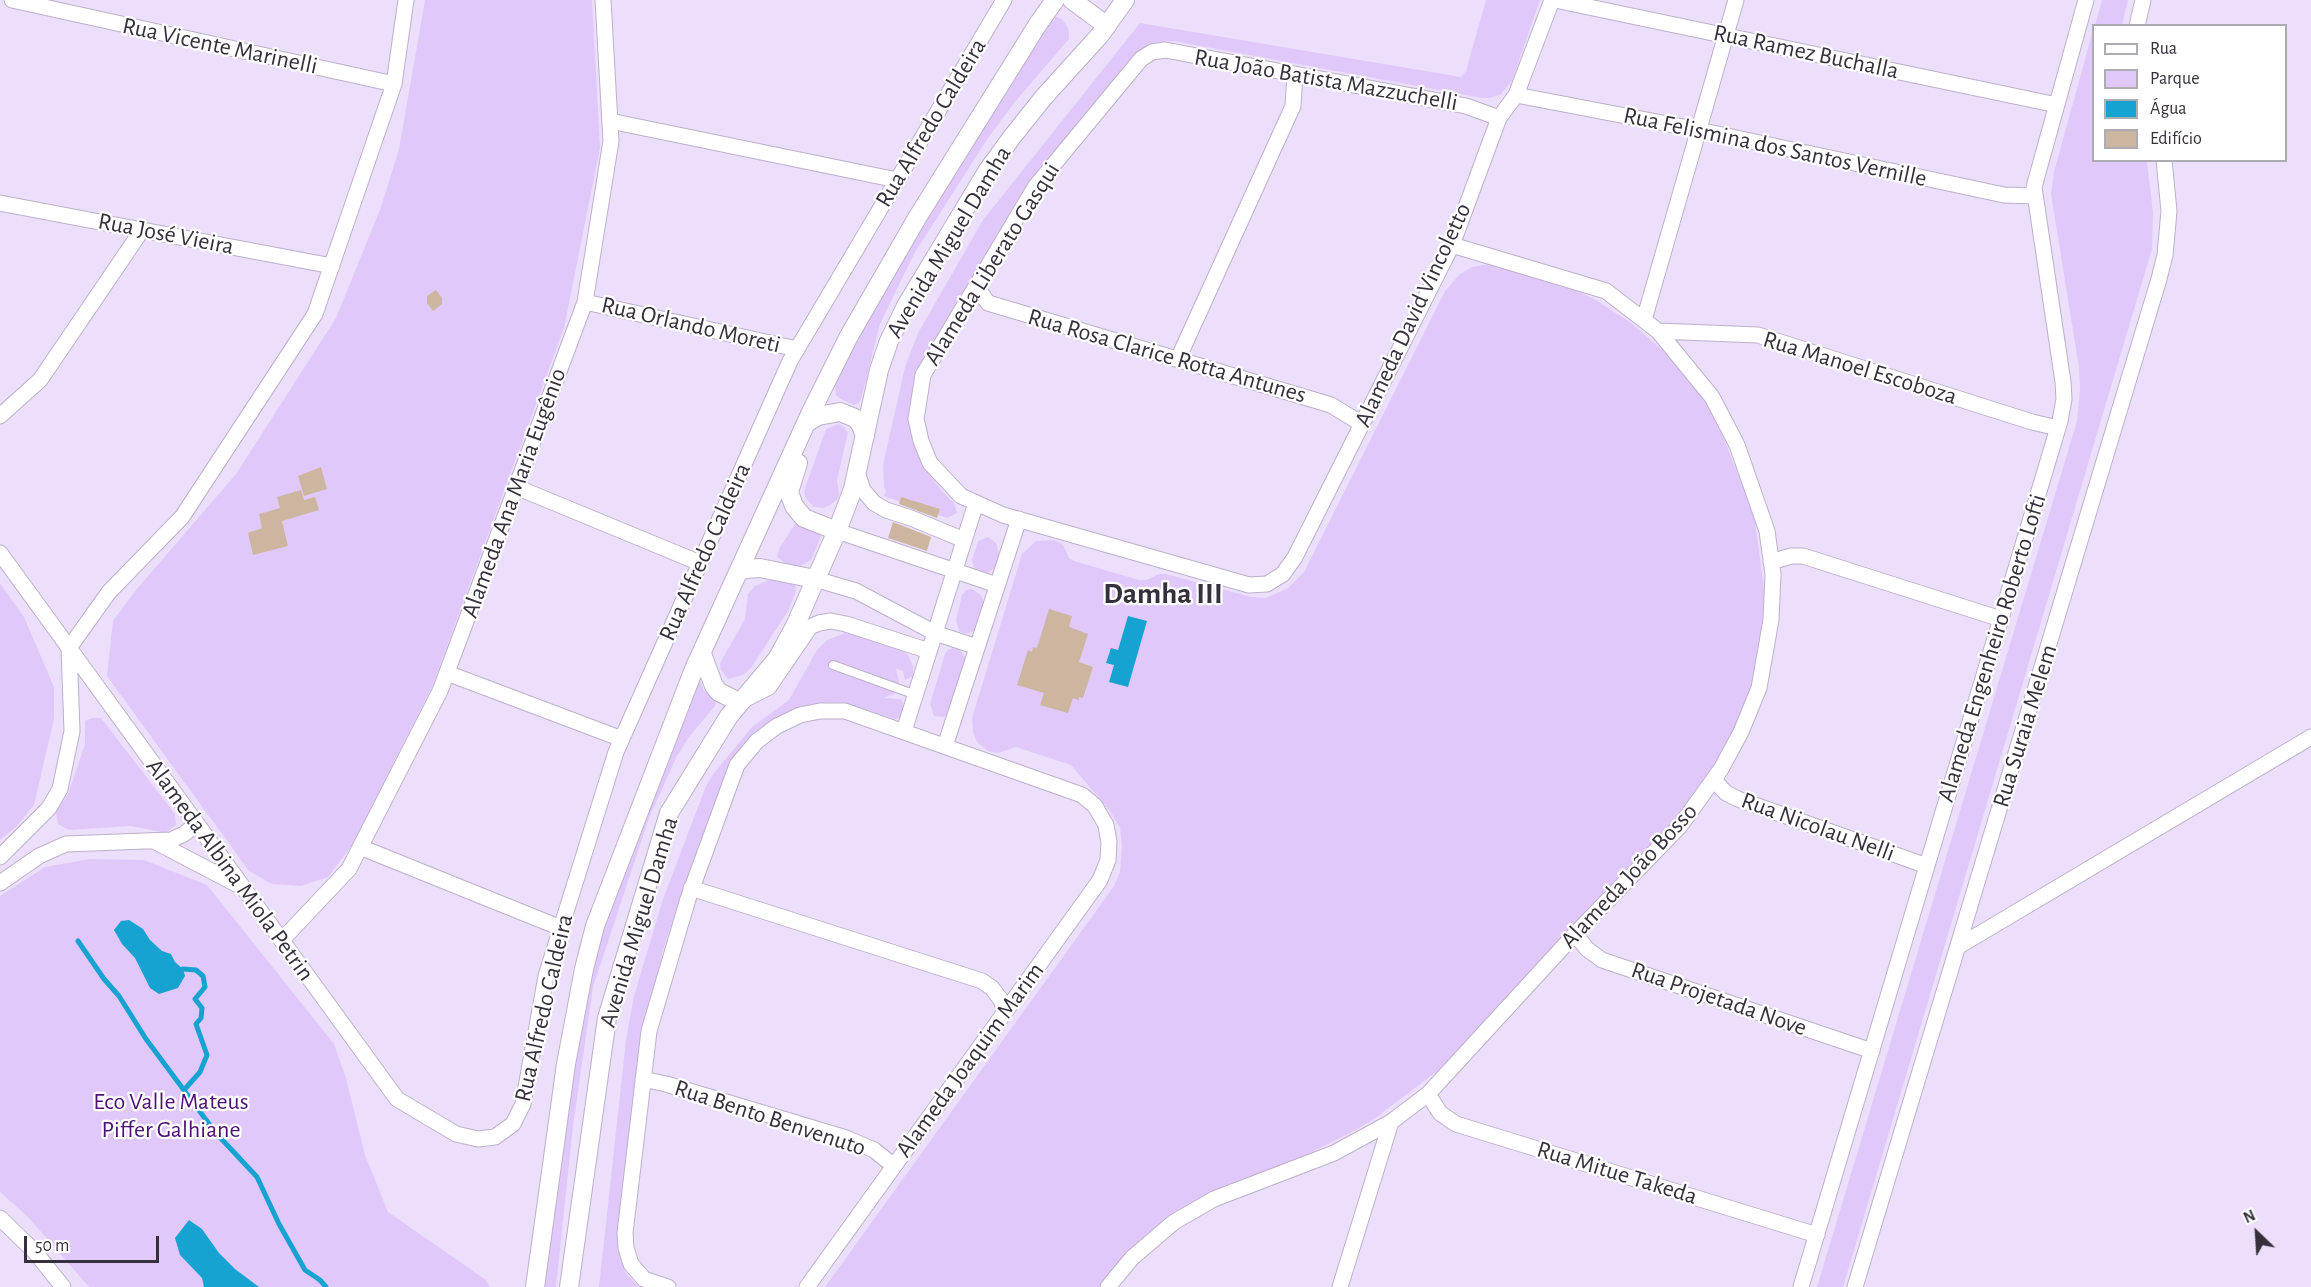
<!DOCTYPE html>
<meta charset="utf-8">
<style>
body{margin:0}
#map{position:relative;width:2311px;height:1287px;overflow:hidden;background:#ecdffb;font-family:"Alegreya Sans",sans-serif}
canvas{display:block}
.legend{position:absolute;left:2092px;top:24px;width:195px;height:138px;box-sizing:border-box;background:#fff;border:2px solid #aeacb1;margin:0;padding:8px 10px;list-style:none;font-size:18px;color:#35303b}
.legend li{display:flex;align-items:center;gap:12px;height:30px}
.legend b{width:30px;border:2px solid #aeacb1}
.north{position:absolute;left:2227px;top:1203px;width:60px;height:60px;-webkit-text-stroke:4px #fff;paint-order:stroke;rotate:335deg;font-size:16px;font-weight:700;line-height:24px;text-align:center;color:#35303b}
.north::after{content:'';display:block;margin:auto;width:21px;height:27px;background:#35303b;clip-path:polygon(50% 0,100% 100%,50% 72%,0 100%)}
.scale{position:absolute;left:24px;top:1236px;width:135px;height:27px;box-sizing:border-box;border:3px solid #35303b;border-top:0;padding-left:8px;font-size:18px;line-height:21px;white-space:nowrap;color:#35303b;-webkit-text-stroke:4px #fff;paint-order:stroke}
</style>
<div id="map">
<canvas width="2311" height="1287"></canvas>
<ul class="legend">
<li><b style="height:8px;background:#fff"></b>Rua</li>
<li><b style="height:16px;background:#e0c9fa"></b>Parque</li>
<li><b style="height:16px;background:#16a3d1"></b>Água</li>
<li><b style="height:16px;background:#cdb6a0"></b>Edifício</li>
</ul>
<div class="north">N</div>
<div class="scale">50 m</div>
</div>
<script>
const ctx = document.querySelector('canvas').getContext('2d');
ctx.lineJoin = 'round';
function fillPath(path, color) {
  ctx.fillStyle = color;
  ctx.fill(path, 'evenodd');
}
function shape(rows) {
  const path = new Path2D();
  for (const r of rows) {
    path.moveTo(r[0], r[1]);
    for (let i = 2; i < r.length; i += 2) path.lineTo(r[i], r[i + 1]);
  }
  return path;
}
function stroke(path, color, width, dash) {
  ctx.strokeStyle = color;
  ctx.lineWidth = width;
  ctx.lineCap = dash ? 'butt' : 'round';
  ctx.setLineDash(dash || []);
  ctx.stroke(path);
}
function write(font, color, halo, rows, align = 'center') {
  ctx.font = font + ' "Alegreya Sans",sans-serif';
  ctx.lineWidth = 4.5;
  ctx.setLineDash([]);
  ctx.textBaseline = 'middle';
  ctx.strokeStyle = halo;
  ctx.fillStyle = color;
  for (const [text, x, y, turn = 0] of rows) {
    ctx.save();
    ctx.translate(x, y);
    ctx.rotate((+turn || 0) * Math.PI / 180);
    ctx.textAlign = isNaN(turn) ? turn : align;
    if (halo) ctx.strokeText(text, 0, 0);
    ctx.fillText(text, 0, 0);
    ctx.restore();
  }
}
const green = shape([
 [425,0,592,0,600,148,564,328,432,687,353,844,328,877,301,886,272,884,249,871,107,676,113,621,136,590,236,474,336,318,381,207,399,149],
 [1486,0,1540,0,1512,81,1500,95,1489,98,1482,98,1174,41,1159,42,1149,46,1020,201,917,377,911,401,914,445,930,475,942,491,954,503,957,513,947,518,884,496,886,491,884,488,883,465,905,367,918,333,983,220,1140,23,1461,77,1466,71],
 [2102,0,2128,0,2122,25,2095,25],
 [1055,16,1063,20,1069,30,1069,39,1014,103,988,138,914,254,880,324,861,399,857,404,853,405,841,399,836,395,835,386,838,373,851,343,1047,17],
 [2093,30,2094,160,2147,161,2153,212,2152,249,1843,1287,1817,1287,2077,421,2080,389,2079,368,2051,194,2054,172],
 [1489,264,1511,268,1573,289,1596,300,1631,323,1669,356,1688,379,1706,403,1723,437,1754,514,1764,589,1764,614,1752,684,1726,750,1682,813,1440,1069,1374,1119,1352,1132,1304,1156,1252,1176,1204,1197,1118,1264,1100,1287,825,1287,1114,886,1120,872,1122,846,1120,828,1110,811,1071,765,1016,747,998,753,988,751,977,742,973,732,972,718,1022,554,1036,541,1054,540,1063,545,1069,558,1074,561,1139,580,1146,580,1159,574,1166,574,1251,597,1266,598,1288,588,1304,572,1445,291,1460,274,1472,267],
 [838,424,844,427,848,433,837,480,839,495,837,500,830,505,823,508,814,507,806,499,804,491,826,429],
 [795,524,800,524,817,530,820,534,820,539,811,560,800,566,788,565,777,557,779,549],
 [988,537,996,543,999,553,995,568,985,574,975,571,972,560,978,541],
 [769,580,781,580,796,586,795,594,788,611,751,668,743,675,728,679,721,670,720,663,745,619,748,594,755,586],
 [0,583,24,617,54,687,54,719,34,805,16,827,0,840],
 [971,589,980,594,984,601,977,628,972,632,965,634,959,631,956,620,962,595,966,590],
 [844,631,901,650,908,655,913,666,913,676,905,680,903,671,896,669,899,681,894,694,883,698,901,699,904,705,903,710,899,718,895,719,845,703,827,702,788,712,776,718,756,733,683,890,664,947,643,1031,618,1248,625,1272,639,1287,599,1287,626,1040,634,996,663,899,706,786,714,773,752,727,789,700,817,650,827,640,843,634],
 [953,648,961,651,966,659,947,716,942,717,934,716,930,704,945,654,948,650],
 [699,679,704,691,716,702,715,706,689,737,676,758,649,818,593,987,573,1126,556,1287,545,1287,562,1124,601,923],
 [92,718,101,718,175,814,176,825,166,833,131,826,69,830,58,824,56,812,69,792,85,744,85,721],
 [90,859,144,860,207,885,334,1044,346,1078,365,1155,388,1212,486,1280,490,1287,89,1287,29,1218,0,1192,0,896,45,867]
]);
const water = shape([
 [1128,616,1147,621,1128,687,1109,682,1114,665,1106,663,1111,648,1118,650],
 [129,920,143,929,150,940,162,951,171,954,175,962,183,969,185,976,178,988,159,994,150,988,135,958,122,944,114,930,121,921],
 [189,1220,202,1229,219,1253,235,1269,259,1287,204,1287,202,1278,180,1255,175,1238]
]);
const stream = shape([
 [78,941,104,979,119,996,146,1039,215,1132,257,1177,279,1224,305,1270,320,1280,326,1287],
 [183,969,196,970,203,976,205,987,195,999,202,1008,201,1018,196,1024,207,1055,200,1072,184,1090]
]);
const building = shape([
 [436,290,442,298,442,304,433,311,427,303,427,296],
 [321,467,327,489,304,496,298,476],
 [301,490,304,500,315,497,319,510,282,521,288,546,253,555,248,533,262,528,259,514,280,508,277,497],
 [901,497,940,509,937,518,899,504],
 [893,522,931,537,927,551,888,538],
 [1049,609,1072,616,1069,627,1088,634,1079,662,1093,667,1083,698,1079,697,1079,700,1073,698,1068,713,1040,705,1044,693,1017,685,1028,650,1032,652,1033,647,1037,648]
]);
const service = shape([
 [833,665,916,695]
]);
const minor = shape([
 [12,0,394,84],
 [1555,0,2057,105],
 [2137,26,2143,0],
 [1516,95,1699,130,2004,195,2035,196],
 [1499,118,1466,106,1165,50,1152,52,1141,59,1035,187,923,375,916,419,921,441,930,463,961,496,1003,515,1249,585,1267,584,1283,574,1295,557,1452,245,1499,118,1516,95,1552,0],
 [610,121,897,180],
 [0,203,332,266],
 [976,286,988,303,1331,405,1362,424],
 [585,302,797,349],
 [1644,320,1736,0],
 [1658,331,1758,335,2032,422,2058,428],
 [1178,359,1293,106,1295,74],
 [0,416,40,380,142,230],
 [857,472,863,490,874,503,886,510,911,518,964,540],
 [516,487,700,563],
 [837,531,997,585],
 [0,553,397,1099,456,1134,478,1139,495,1137,513,1124,523,1104,546,976,616,752,790,361,1004,0],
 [1771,562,1791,556,1803,556,2001,619],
 [815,579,856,591,935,633,977,647],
 [447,673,622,739],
 [742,701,769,687,810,627,819,623,831,621,846,624,929,651],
 [904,731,976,503],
 [945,746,1019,519],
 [1714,780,1726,793,1738,799,1927,866],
 [154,841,240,886],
 [360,847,561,928],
 [0,857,49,808,60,789,72,731,69,648,109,592,182,517,315,314,394,84,406,0],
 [0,883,39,856,66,844,171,840,184,834,197,824],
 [691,888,982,981,992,988,1001,1000,1005,1012],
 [1575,934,1587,949,1602,960,1872,1051],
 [282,940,349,869,440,691,585,302,611,141,603,0],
 [1959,946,2311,737],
 [643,1079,666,1084,846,1138,874,1150,894,1166],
 [1428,1094,1440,1113,1456,1124,1817,1235],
 [0,1218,35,1252,63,1287],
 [668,1287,644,1279,631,1264,626,1248,625,1233,649,1031,688,899,737,765,757,741,777,726,800,715,820,711,845,711,1082,795,1095,806,1106,825,1109,842,1108,860,1100,880,807,1287],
 [1108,1287,1132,1258,1174,1222,1214,1199,1334,1153,1391,1122,1428,1094,1575,934,1680,826,1721,769,1741,732,1759,688,1771,620,1773,574,1767,531,1737,445,1712,397,1658,331,1606,291,1452,245],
 [1340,1287,1391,1122],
 [1801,1287,2060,421,2064,399,2063,382,2034,187,2086,0],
 [1855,1287,2159,279,2165,255,2169,211,2164,160]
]);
const tertiary = shape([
 [1072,0,1107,26],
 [806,423,818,416,840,412,855,418,861,425,865,436],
 [798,463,789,492,794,506,804,518,837,531],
 [738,572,745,569,760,568,815,579],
 [702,654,714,686,719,692,739,702],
 [535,1287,566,1064,584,969,595,926,694,669,811,412,849,336,917,218,1038,24,1055,0],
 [569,1287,607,1018,669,813,729,716,777,659,795,626,837,531,853,489,879,370,889,341,906,306,988,170,1012,137,1043,98,1100,35,1125,0]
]);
const streetNames = [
 ["Rua Vicente Marinelli",220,46,12],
 ["Rua Ramez Buchalla",1806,52,12],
 ["Rua João Batista Mazzuchelli",1326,80,10],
 ["Rua Alfredo Caldeira",931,123,-59],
 ["Rua Felismina dos Santos Vernille",1775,147,12],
 ["Rua José Vieira",166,234,11],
 ["Avenida Miguel Damha",949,242,-59],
 ["Alameda Liberato Gasqui",992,264,-58],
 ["Alameda David Vincoletto",1413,315,-65],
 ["Rua Orlando Moreti",691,325,13],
 ["Rua Rosa Clarice Rotta Antunes",1167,356,16],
 ["Rua Manoel Escoboza",1860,368,17],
 ["Alameda Ana Maria Eugênio",514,493,-70],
 ["Rua Alfredo Caldeira",705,552,-66],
 ["Alameda Engenheiro Roberto Lofti",1992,648,-73],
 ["Rua Suraia Melem",2025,726,-73],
 ["Rua Nicolau Nelli",1818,827,20],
 ["Alameda Albina Miola Petrin",230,870,54],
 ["Alameda João Bosso",1629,876,-47],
 ["Avenida Miguel Damha",639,922,-73],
 ["Rua Projetada Nove",1719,999,19],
 ["Rua Alfredo Caldeira",544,1008,-77],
 ["Alameda Joaquim Marim",970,1060,-54],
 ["Rua Bento Benvenuto",770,1118,18],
 ["Rua Mitue Takeda",1617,1173,17]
];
const parkNames = [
 ["Eco Valle Mateus",171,1102],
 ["Piffer Galhiane",171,1130]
];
const districtNames = [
 ["Damha III",1163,594]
];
fillPath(green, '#e0c9fa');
fillPath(water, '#16a3d1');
stroke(stream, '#16a3d1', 5);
fillPath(building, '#cdb6a0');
stroke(service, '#bdb0cb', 10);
stroke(minor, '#bdb0cb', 17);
stroke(tertiary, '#bdb0cb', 20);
stroke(service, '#fff', 8);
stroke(minor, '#fff', 15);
stroke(tertiary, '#fff', 18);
write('24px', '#35303b', '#fff', streetNames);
write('24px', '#4d1175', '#fff', parkNames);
write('bold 30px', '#35303b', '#fff', districtNames);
</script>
